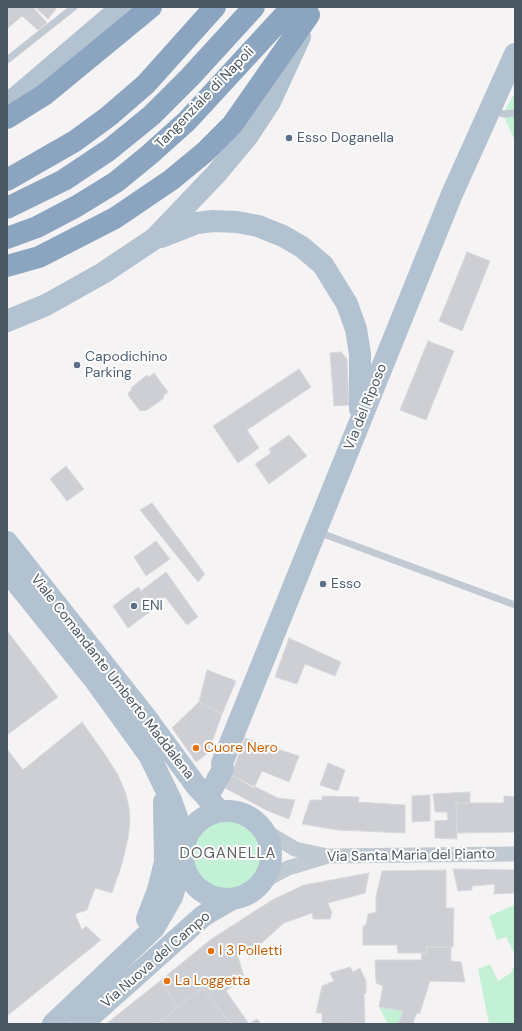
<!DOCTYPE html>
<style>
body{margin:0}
#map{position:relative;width:522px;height:1031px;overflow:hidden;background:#f5f3f3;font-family:"DM Sans",sans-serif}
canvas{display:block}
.frame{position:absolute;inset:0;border:8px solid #4a5661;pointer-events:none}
</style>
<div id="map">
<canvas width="522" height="1031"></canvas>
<div class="frame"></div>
</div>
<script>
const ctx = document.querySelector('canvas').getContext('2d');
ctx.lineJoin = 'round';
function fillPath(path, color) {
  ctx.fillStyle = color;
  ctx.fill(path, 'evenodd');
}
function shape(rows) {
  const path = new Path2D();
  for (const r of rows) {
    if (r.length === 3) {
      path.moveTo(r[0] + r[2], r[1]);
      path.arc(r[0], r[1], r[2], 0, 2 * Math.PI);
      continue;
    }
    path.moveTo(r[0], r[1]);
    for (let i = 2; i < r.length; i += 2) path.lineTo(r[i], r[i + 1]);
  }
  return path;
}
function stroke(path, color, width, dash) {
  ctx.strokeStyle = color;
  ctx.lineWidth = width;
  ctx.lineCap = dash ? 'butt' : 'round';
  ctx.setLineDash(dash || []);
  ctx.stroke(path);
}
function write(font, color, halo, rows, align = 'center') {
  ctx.font = font + ' "DM Sans",sans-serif';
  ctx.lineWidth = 4;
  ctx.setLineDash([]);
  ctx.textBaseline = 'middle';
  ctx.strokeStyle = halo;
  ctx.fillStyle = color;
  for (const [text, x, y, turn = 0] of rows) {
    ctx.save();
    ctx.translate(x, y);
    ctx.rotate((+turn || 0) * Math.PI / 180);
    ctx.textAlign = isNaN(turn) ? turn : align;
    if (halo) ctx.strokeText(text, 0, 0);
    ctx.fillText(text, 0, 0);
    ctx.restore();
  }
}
const green = shape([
 [515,92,515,141,503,114],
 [227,854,38],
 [515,902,515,955,506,937,497,940,489,916,514,905],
 [490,964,498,981,511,973,515,964,515,1024,489,1024,478,969],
 [379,1007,403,1011,398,1024,388,1024]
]);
const building = shape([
 [7,7,33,7,47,23,38,30,22,16,8,28,7,7],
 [35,7,54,7,56,9,48,19,35,7],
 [467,252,490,261,462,331,439,321,467,252],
 [428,341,454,351,426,420,400,410,428,341],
 [341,352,347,359,349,405,334,406,330,353,341,352],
 [299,369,311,387,247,430,259,448,238,463,213,426,299,369],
 [154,373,168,392,163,396,164,398,147,410,140,411,128,395,129,392,132,390,131,388,147,375,149,377,154,373],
 [289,435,307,456,269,484,255,464,271,453,269,449,289,435],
 [66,466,84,489,67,501,50,479,66,466],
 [152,503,205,574,198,582,140,510,152,503],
 [156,541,170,559,146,576,134,557,156,541],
 [166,572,198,617,187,625,165,597,155,608,141,591,166,572],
 [138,587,155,608,128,628,113,606,138,587],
 [7,631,58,697,7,735,7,631],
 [289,638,341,662,335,676,305,664,297,684,275,677,289,638],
 [207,670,236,681,222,714,199,702,207,670],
 [199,702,222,714,208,753,196,762,172,728,199,702],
 [82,722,104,753,118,775,126,794,129,808,130,822,128,838,122,864,112,893,95,888,87,910,75,914,82,930,86,926,101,940,7,1016,7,749,23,770,82,722],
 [245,738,299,756,289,782,262,771,254,788,231,775,245,738],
 [328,763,345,770,338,791,320,785,328,763],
 [231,775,278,798,295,800,289,819,268,811,225,788,231,775],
 [470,792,470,803,456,803,457,839,435,838,435,821,448,820,447,812,435,812,433,794,470,792],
 [430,795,430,821,412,822,412,796,430,795],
 [322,796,359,797,358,802,405,805,405,833,338,830,302,824,310,800,322,800,322,796],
 [504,796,515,797,515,832,457,833,456,803,504,803,504,796],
 [453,869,515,870,515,893,494,894,495,884,472,886,472,890,458,891,453,869],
 [446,870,446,908,454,908,453,947,427,947,426,953,398,953,397,945,363,945,363,926,366,925,368,914,376,912,376,896,382,871,446,870],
 [369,873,365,893,328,903,332,913,330,919,313,919,312,913,284,923,256,948,237,953,244,977,226,991,249,1024,231,1024,202,988,178,1007,160,981,210,940,272,900,304,885,369,873],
 [427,947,451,947,451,961,461,962,465,982,430,981,420,1013,416,1014,413,1024,398,1024,403,1011,379,1007,383,986,376,983,375,960,421,960,422,953,426,953,427,947],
 [350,967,353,972,360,968,366,981,366,993,364,994,365,1023,322,1024,322,1013,316,1013,322,986,334,981,330,973,350,967],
 [160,981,178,1007,157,1024,106,1024,160,981],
 [202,988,231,1024,157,1024,178,1007,202,988],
 [257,1019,261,1024,249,1024,250,1023,257,1019]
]);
const lane = shape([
 [7,60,74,7],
 [493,110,503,114,515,113],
 [318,532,515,605]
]);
const street = shape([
 [265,831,295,849,323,855],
 [263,881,288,868,328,856,515,854]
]);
const primary = shape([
 [7,105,122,7],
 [161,237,197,223,213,221,237,222,258,226,283,236,302,247,323,265,347,304,356,329,360,354,360,409],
 [7,321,46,305,103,273,154,239,216,174,247,137,270,102,300,37],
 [7,542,145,716,197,787,220,811],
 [7,571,94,679,149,755,171,800,179,823,183,846],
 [207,798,223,769,222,763,452,194,515,54],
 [227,855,44],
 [147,919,158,890,165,862,164,802],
 [53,1024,154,928,172,897,183,860],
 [82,1024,203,916,232,899]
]);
const highway = shape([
 [7,118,44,95,151,7],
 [7,180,75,141,109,116,146,84,215,7],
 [7,208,64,180,109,150,152,115,190,77,254,7],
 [7,238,37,227,77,206,116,182,149,155,187,121,292,7],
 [7,266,39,257,115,218,171,180,205,152,232,125,309,15]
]);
const markers = [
 [289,138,4,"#5c6f8a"],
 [77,365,4,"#5c6f8a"],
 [323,584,4,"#5c6f8a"],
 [134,606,4,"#5c6f8a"],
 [196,748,4,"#e8710a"],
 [211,951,4,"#e8710a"],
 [167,981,4,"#e8710a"]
];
const streetNames = [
 ["Tangenziale di Napoli",205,98,-46],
 ["Via del Riposo",366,407,-68],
 ["Viale Comandante Umberto Maddalena",112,677,52],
 ["Via Santa Maria del Pianto",411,856,-1],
 ["Via Nuova del Campo",156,960,-41]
];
const serviceNames = [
 ["Esso Doganella",297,138],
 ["Capodichino",85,357],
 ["Parking",85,373],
 ["Esso",331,584],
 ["ENI",142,606]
];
const foodNames = [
 ["Cuore Nero",204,748],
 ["I 3 Polletti",219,951],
 ["La Loggetta",175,981]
];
const neighbourhoodNames = [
 ["DOGANELLA",228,854]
];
fillPath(green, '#c3f1d5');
fillPath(building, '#cdcfd5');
stroke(building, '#d7d9de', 1);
stroke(lane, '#c1cad2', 7);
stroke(street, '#c1cad2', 15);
stroke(primary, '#b3c2d1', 22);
stroke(highway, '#8ba5c1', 22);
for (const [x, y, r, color] of markers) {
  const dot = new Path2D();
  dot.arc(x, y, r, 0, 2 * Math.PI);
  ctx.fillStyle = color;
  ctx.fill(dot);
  stroke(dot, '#fff', 1.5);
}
write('14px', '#4a5661', '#fff', streetNames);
write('14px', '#4e5e75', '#fff', serviceNames, 'left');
write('14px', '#c56008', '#fff', foodNames, 'left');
ctx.letterSpacing = '1px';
write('15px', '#5f6368', '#fff', neighbourhoodNames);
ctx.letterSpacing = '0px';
</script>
